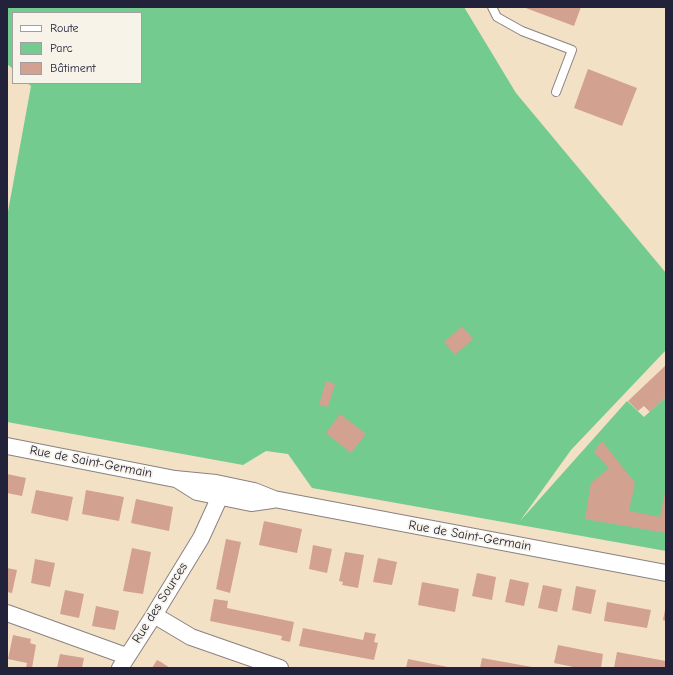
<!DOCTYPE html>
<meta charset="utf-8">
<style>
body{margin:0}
#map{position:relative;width:673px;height:675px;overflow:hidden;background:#f3e1c6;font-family:"Comic Neue",sans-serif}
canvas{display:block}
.frame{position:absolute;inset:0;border:8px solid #22223b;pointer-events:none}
.legend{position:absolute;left:12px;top:12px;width:130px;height:72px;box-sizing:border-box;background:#f7f3e8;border:1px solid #a29fa3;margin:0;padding:5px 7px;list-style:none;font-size:12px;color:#22223b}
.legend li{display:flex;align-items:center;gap:8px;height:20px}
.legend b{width:20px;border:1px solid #a29fa3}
</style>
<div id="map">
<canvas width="673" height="675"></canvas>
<div class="frame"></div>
<ul class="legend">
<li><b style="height:5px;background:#fff"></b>Route</li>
<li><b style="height:11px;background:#73cb90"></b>Parc</li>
<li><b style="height:11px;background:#d2a190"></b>Bâtiment</li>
</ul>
</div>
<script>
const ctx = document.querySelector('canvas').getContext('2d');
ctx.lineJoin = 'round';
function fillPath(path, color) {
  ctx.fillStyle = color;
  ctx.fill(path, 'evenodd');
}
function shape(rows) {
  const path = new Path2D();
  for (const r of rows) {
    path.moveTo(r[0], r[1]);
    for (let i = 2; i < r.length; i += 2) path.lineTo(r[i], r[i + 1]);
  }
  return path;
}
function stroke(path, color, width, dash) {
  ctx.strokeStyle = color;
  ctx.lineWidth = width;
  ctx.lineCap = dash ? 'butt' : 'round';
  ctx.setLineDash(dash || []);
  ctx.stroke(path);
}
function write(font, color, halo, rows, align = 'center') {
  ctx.font = font + ' "Comic Neue",sans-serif';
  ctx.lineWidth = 3.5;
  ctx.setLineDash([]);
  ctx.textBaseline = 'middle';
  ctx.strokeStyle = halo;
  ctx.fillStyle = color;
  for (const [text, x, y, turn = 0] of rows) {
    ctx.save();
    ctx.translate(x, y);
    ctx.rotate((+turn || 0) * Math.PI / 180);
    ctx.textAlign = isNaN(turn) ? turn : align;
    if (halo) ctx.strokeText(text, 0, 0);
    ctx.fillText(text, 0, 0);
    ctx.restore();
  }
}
const green = shape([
 [7,7,464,7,516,93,666,273,666,350,571,450,520,521,627,401,644,417,666,397,666,551,312,488,288,454,266,451,243,465,7,422,7,217,31,86,27,83,141,83,141,13,13,13,13,69,7,64]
]);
const building = shape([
 [523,7,581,7,574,26],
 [588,69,637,88,622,126,574,108],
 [462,326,473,339,455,355,444,342],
 [666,365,666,397,650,412,644,406,638,411,628,401],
 [326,381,335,384,328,407,319,405],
 [340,414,366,434,351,453,326,433],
 [602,441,635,483,629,511,660,517,666,487,666,533,585,519,591,483,609,468,594,452],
 [7,474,26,478,22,496,7,493],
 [36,490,73,497,68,521,31,513],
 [86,490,124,497,119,521,82,514],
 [136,499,173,507,169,531,131,523],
 [264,521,302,529,297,553,259,545],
 [226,539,241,542,230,593,216,589],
 [313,545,332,549,327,573,309,569],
 [132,548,151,552,143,594,123,591],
 [345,552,364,555,358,588,342,585,343,582,339,581],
 [378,558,397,562,392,585,373,582],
 [35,559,55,563,50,587,31,583],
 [7,568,17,570,12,593,7,592],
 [477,573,496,577,492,600,472,596],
 [510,579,529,583,524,606,505,602],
 [422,582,459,589,455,612,418,605],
 [543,585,562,589,557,612,538,608],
 [576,586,596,590,591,614,572,610],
 [65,590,84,594,79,618,60,614],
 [214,599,228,601,227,608,294,622,290,642,281,640,282,636,210,621],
 [607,602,651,610,647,628,604,621],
 [96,606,119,611,115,630,92,626],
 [665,610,666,610,666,621,663,620],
 [303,628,363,640,365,632,376,634,374,642,378,643,374,660,299,646],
 [13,635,31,639,30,643,36,645,32,668,26,668,27,663,8,659],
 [558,645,603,654,601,668,578,668,554,663],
 [617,652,666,661,666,668,614,668],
 [60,654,84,658,82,668,57,668],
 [482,658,532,667,532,668,480,668],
 [408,659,448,667,448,668,406,668],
 [157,660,161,662,170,668,152,668]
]);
const lane = shape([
 [492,7,497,17,522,31,572,50,556,92]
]);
const street = shape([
 [7,446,175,479,216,483,254,491,274,499,666,573],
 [178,480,197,492,251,503,272,500],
 [7,613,126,656],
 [154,615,191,637,280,668],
 [120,668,154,615,201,538,217,503,213,495,216,483]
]);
const streetNames = [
 ["Rue de Saint-Germain",91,462,11],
 ["Rue de Saint-Germain",470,536,10],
 ["Rue des Sources",160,603,-58]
];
fillPath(green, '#73cb90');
fillPath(building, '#d2a190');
stroke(lane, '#8a8280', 10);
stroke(street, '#8a8280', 18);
stroke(lane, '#fff', 8);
stroke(street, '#fff', 16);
write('13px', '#22223b', '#f7f3e8', streetNames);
</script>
